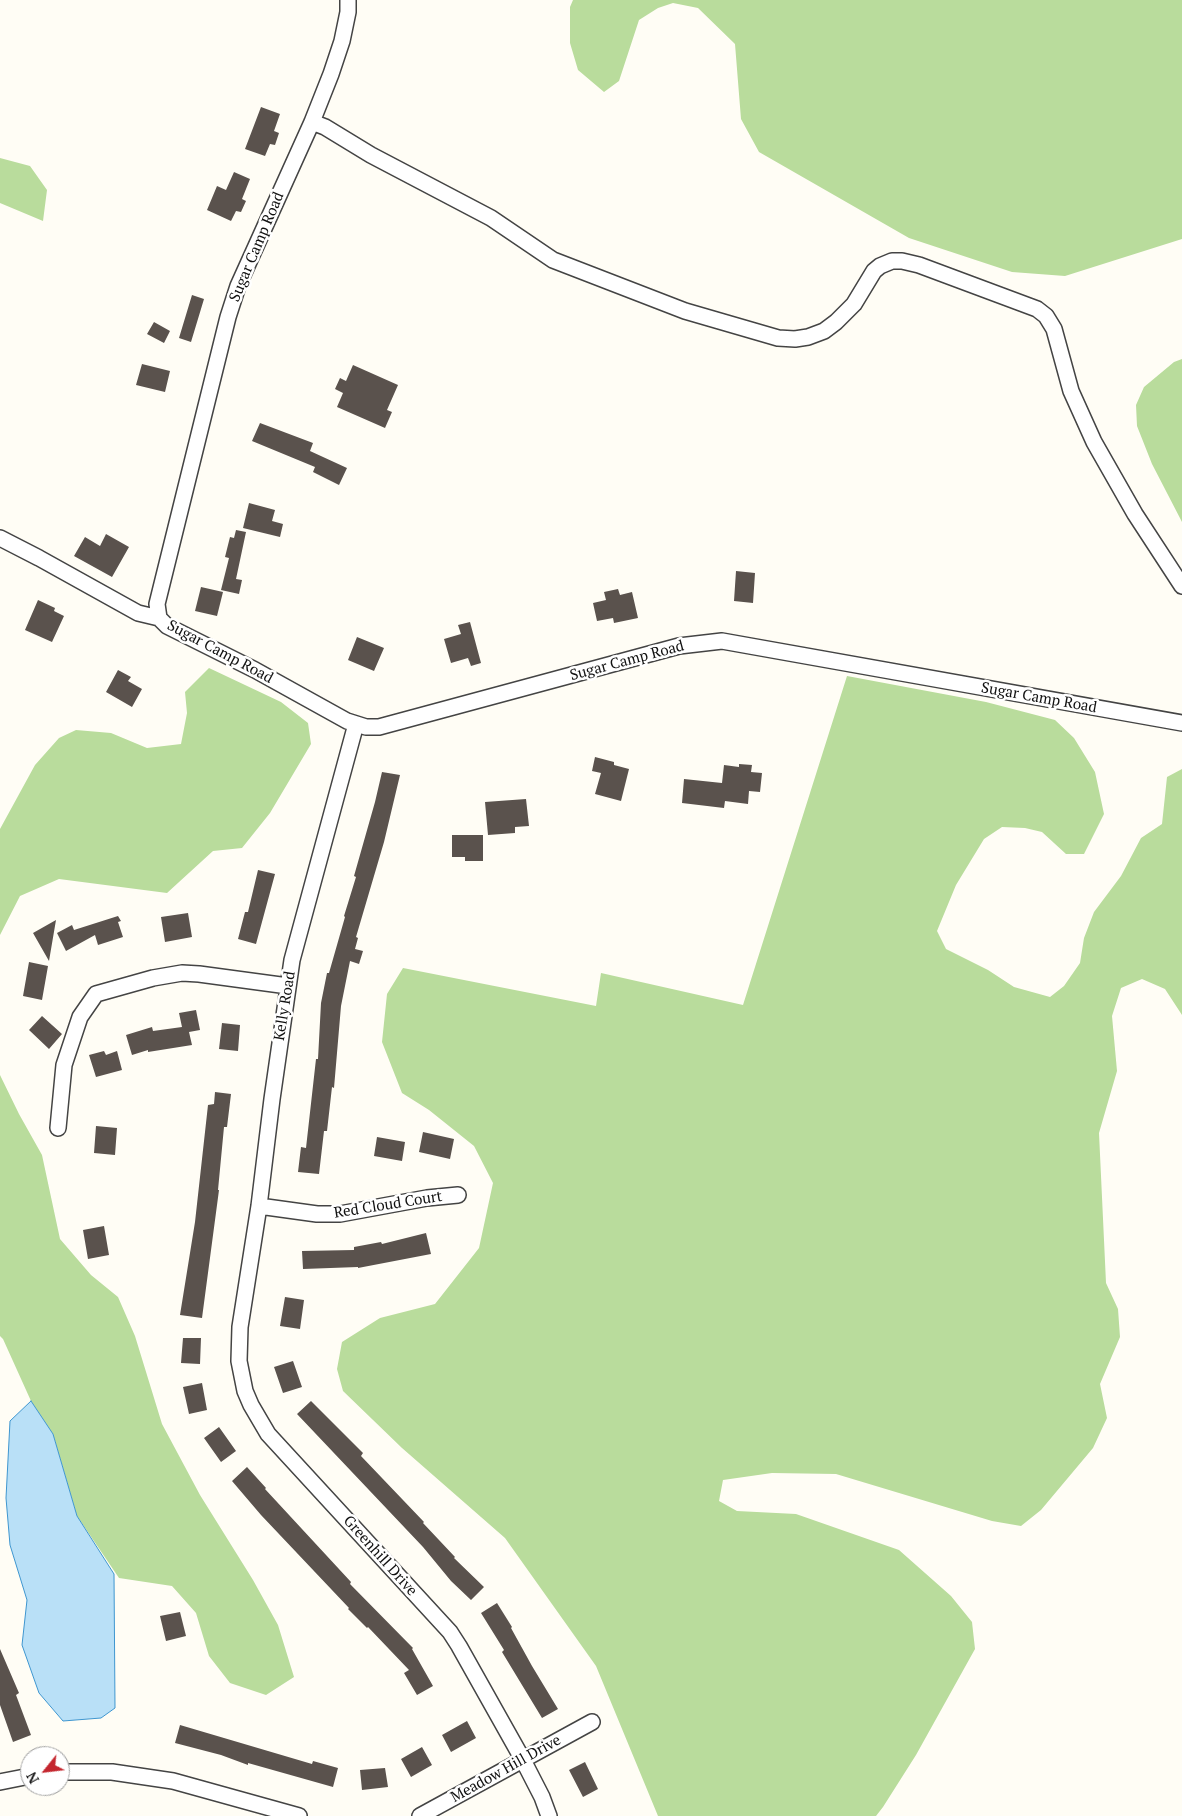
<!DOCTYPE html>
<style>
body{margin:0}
#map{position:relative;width:1182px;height:1816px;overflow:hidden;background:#fffdf5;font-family:"PT Serif",serif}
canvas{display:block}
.north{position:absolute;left:20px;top:1746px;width:50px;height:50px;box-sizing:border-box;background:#fff;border:1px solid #a0a0a0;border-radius:50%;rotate:241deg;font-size:14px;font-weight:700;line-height:20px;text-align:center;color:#111}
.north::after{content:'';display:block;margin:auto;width:18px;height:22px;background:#c4262e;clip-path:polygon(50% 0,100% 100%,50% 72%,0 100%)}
</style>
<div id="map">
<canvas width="1182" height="1816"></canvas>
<div class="north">N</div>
</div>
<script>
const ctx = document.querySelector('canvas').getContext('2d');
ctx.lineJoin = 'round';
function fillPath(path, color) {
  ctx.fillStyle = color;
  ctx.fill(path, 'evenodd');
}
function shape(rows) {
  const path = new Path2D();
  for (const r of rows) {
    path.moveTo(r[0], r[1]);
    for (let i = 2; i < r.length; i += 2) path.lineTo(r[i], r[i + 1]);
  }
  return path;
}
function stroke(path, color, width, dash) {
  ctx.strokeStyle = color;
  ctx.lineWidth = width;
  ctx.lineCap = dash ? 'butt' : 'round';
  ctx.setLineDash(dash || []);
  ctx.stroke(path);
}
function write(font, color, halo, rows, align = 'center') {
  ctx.font = font + ' "PT Serif",serif';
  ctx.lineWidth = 5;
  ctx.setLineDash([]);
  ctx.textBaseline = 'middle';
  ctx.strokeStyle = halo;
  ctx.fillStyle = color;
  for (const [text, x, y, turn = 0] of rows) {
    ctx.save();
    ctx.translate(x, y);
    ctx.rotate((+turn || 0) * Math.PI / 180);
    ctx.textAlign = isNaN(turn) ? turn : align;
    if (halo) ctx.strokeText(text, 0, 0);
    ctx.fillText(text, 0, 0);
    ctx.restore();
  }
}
const forest = shape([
 [573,0,1182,0,1182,239,1065,276,1012,272,909,238,759,152,741,119,735,44,698,8,673,3,658,8,639,20,619,81,604,92,578,70,570,43,570,7],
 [0,158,30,166,47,190,43,221,0,203],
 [1182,359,1182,522,1152,464,1137,426,1136,405,1144,387,1174,362],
 [209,668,281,702,308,723,311,744,270,813,242,848,213,851,167,893,59,879,20,896,0,935,0,829,35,765,59,738,76,730,111,733,147,748,181,744,187,713,185,692],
 [847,676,986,702,1055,720,1074,738,1095,772,1104,814,1084,854,1066,854,1042,832,1025,828,1002,827,984,839,956,885,937,931,946,949,988,970,1014,987,1050,997,1064,986,1080,963,1084,938,1094,912,1121,876,1141,838,1162,824,1167,777,1182,769,1182,1015,1165,989,1142,979,1121,988,1112,1016,1117,1071,1099,1133,1106,1283,1118,1309,1120,1337,1100,1384,1107,1418,1093,1448,1041,1510,1021,1526,992,1521,836,1474,772,1473,723,1480,719,1501,737,1511,796,1514,899,1550,951,1596,972,1622,975,1649,916,1755,883,1807,876,1816,658,1816,596,1666,505,1538,402,1448,343,1391,337,1369,342,1342,380,1318,435,1304,479,1248,493,1183,474,1146,429,1110,402,1093,382,1042,387,994,403,968,596,1006,601,973,743,1005],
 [0,1075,19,1114,42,1155,60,1239,91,1275,118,1297,135,1336,162,1424,200,1495,253,1580,278,1625,294,1677,266,1695,230,1683,209,1656,196,1613,172,1586,119,1578,77,1516,53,1434,31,1401,3,1339,0,1336]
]);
const water = shape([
 [31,1401,53,1434,77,1516,114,1574,115,1708,101,1718,63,1721,39,1693,22,1645,27,1600,10,1545,6,1498,10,1421,31,1401]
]);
const building = shape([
 [261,107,280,114,274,131,279,133,275,145,270,144,265,156,245,149],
 [234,172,250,179,242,199,246,201,241,212,236,211,231,221,207,210,217,186,226,190],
 [192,295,204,299,191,342,179,338],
 [154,322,170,331,164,343,147,334],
 [142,364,170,371,165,392,136,385],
 [353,365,398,385,387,410,392,412,385,428,337,407,343,393,335,389,340,378,346,381],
 [260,423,313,443,310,451,347,468,339,485,313,472,315,467,252,441],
 [249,503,275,510,272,521,283,524,280,537,243,528],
 [236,530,246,532,236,579,242,580,239,594,221,590,229,558,225,557,230,537,234,538],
 [106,534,129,547,112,577,74,556,85,537,100,546],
 [736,571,755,573,753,603,734,601],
 [201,587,223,592,217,616,195,611],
 [618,589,620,595,632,592,638,618,614,623,613,618,597,621,593,603,606,600,604,592],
 [38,600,55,608,54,611,64,616,52,642,25,630],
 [470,622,481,663,471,666,468,658,451,663,444,639,461,634,458,625],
 [357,637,384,648,374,671,348,660],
 [118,670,131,677,128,681,142,689,132,707,106,692],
 [595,757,614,762,614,765,629,769,621,801,595,794,601,773,592,771],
 [739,764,752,765,751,772,762,773,760,792,749,791,748,804,725,801,724,808,682,803,684,779,722,783,724,765,739,767],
 [382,772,400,775,384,842,356,937,358,938,355,949,363,951,359,964,350,961,341,1006,334,1088,332,1087,327,1131,324,1131,319,1174,298,1172,301,1147,306,1148,316,1059,318,1059,321,1003,327,973,329,973,345,917,344,916,356,877,354,876,375,802],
 [526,799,529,826,515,827,515,833,488,835,485,802],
 [452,835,483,835,483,861,465,861,465,857,452,857],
 [258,870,275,874,256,944,238,939,245,912,248,912],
 [188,913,192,937,165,942,161,917],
 [118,916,121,921,118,922,123,937,98,945,95,935,66,951,57,933,72,925,74,930],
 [56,920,49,961,33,933],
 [29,962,48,966,42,1000,23,996],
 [196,1010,200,1030,189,1032,192,1045,148,1052,148,1050,132,1055,126,1035,152,1027,153,1031,182,1027,179,1013],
 [42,1016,62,1034,49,1049,29,1030],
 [222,1023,240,1025,238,1051,219,1049],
 [104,1051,106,1055,117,1051,122,1070,96,1077,89,1055],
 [215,1092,231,1094,227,1127,224,1127,218,1190,219,1190,202,1318,180,1315,195,1222,208,1105,214,1104],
 [96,1126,117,1128,115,1155,94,1153],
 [423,1132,454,1139,450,1159,419,1152],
 [377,1137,405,1142,402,1161,374,1156],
 [104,1226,109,1255,88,1259,83,1230],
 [426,1233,431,1254,358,1268,358,1267,303,1269,302,1251,354,1250,354,1247,381,1242,382,1244],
 [285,1297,304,1300,300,1329,280,1326],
 [183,1338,201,1338,200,1364,181,1363],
 [293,1361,302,1387,283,1393,274,1367],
 [202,1383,207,1410,189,1414,183,1387],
 [311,1401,363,1453,361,1456,424,1522,423,1523,455,1557,454,1558,484,1587,471,1600,451,1581,423,1547,297,1414],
 [219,1427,236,1451,221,1462,204,1438],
 [247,1467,266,1488,265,1489,351,1582,350,1584,413,1648,412,1649,433,1686,417,1695,404,1673,409,1670,368,1627,367,1628,348,1609,349,1608,261,1515,232,1481],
 [497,1603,512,1627,511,1628,532,1666,558,1709,542,1718,502,1652,504,1650,481,1613],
 [180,1612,186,1636,166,1641,160,1616],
 [0,1649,19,1693,16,1695,31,1735,13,1742,0,1705],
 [467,1721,476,1738,451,1752,442,1735],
 [180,1725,312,1764,313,1761,338,1768,333,1787,248,1763,248,1765,221,1755,175,1743],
 [422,1747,432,1765,411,1777,401,1759],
 [585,1762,598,1789,583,1797,569,1770],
 [385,1768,388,1787,362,1790,360,1770]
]);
const minor = shape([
 [348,0,348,12,342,41,331,74,312,122,238,286,228,317,157,604,159,618,167,626,255,670,347,721,366,727,379,727,679,646,722,641,1182,723],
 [312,122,325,127,371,155,491,218,553,260,685,311,778,338,795,339,808,337,824,331,836,322,854,304,874,271,880,266,892,261,902,261,919,265,1037,309,1046,316,1054,329,1071,391,1094,442,1135,514,1182,586],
 [0,538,39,558,138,613,159,618],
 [356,724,292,960,272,1099,259,1206,240,1327,239,1361,245,1391,251,1405,268,1434,450,1632,459,1646,523,1760,542,1797,549,1816],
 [58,1128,64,1065,80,1017,96,994,153,978,182,973,199,974,288,986],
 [259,1206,317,1214,340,1214,427,1198,458,1195],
 [60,1772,112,1772,173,1781,299,1816],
 [0,1782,30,1776],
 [420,1816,592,1722]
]);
const streetNames = [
 ["Sugar Camp Road",257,247,-67],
 ["Sugar Camp Road",220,652,28],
 ["Sugar Camp Road",627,661,-15],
 ["Sugar Camp Road",1039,698,10],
 ["Kelly Road",285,1006,-81],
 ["Red Cloud Court",388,1205,-9],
 ["Greenhill Drive",380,1556,48],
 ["Meadow Hill Drive",506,1769,-29]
];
fillPath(forest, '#b9dc9c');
fillPath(water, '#b9e0f7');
stroke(water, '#3f96cf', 1);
fillPath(building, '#5a524d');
stroke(minor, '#444', 18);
stroke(minor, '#fff', 15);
write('15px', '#111', '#fff', streetNames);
</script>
